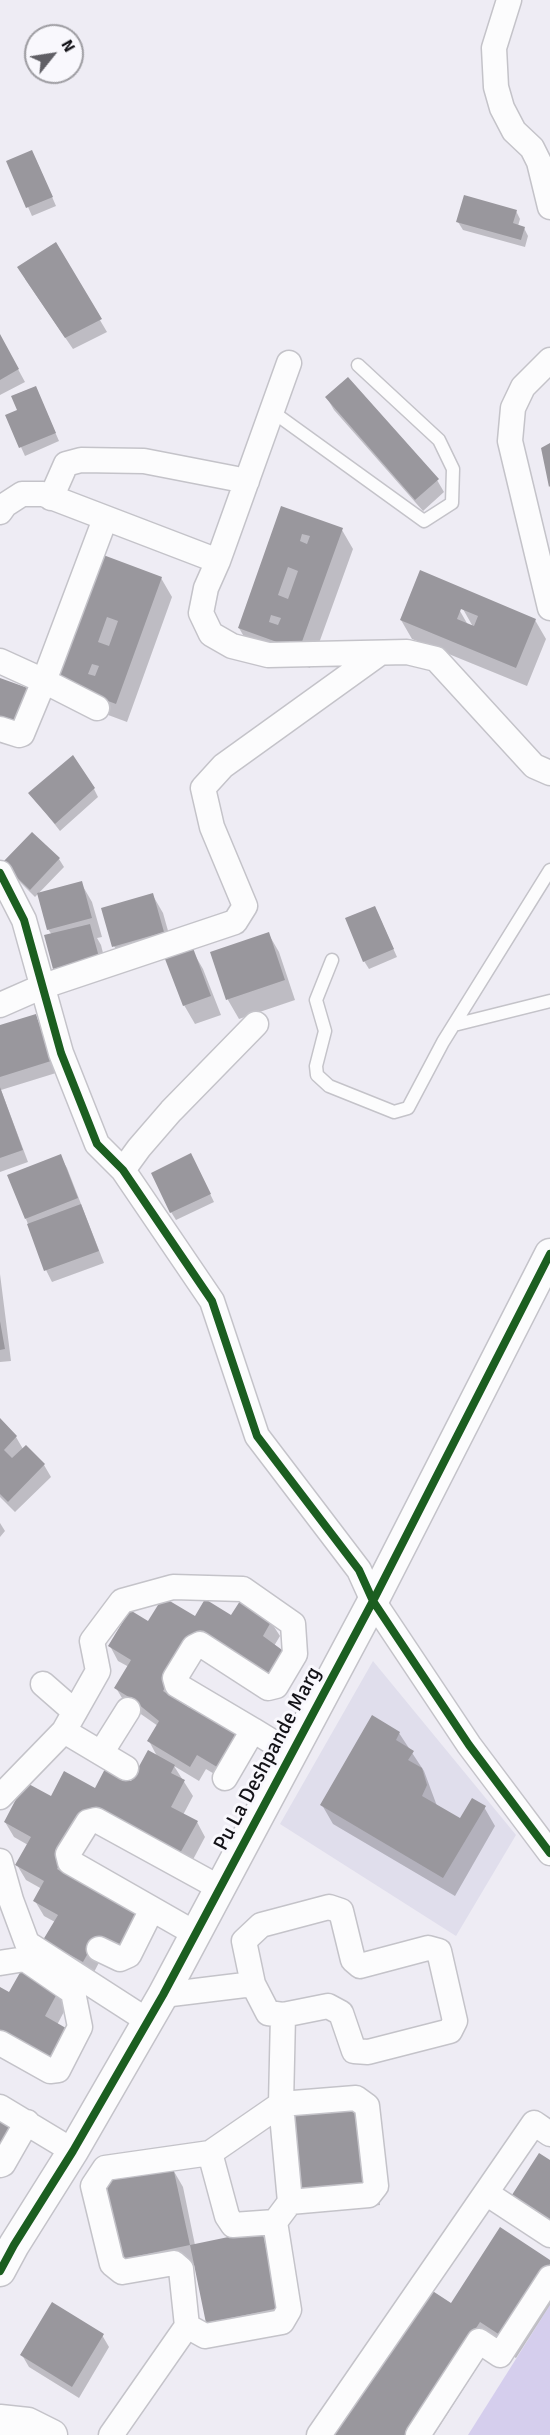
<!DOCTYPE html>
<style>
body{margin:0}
#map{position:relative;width:550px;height:2435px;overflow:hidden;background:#eeecf4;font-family:Signika,sans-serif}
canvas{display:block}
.north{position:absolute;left:24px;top:24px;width:60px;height:60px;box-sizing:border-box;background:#f9f8fd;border:2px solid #9d9ca1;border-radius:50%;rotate:60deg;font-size:16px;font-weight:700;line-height:24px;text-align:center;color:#141318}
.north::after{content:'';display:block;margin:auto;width:21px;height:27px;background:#605f65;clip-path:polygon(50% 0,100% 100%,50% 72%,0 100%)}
</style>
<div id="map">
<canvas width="550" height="2435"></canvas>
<div class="north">N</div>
</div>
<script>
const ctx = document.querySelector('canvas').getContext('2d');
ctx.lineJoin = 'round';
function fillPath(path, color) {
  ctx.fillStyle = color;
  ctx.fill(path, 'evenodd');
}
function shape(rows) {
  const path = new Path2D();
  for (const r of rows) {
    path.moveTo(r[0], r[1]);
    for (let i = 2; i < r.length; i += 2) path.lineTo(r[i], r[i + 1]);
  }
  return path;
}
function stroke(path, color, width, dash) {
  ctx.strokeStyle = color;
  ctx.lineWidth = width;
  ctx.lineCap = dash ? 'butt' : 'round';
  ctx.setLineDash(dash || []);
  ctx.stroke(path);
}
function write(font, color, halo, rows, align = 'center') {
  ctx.font = font + ' Signika,sans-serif';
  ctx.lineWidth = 6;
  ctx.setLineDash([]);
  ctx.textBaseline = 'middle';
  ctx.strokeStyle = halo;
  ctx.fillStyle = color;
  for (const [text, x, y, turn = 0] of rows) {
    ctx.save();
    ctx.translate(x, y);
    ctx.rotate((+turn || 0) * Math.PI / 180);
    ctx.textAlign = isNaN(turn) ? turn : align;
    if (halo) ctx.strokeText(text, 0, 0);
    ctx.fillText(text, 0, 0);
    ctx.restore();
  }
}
const built = shape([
 [373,1661,516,1835,456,1936,280,1824]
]);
const green = shape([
 [550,2305,550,2435,468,2435]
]);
const shadow = shape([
 [36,160,56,206,32,216,8,162],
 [516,211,520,219,518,226,524,228,528,236,525,247,463,230,458,222],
 [55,244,107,332,73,349,25,279],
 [0,336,25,382,0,395],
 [36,388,59,441,25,456,7,416,19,411],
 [327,398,437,480,444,492,423,511,334,410],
 [282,508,342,530,353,549,310,668,250,647,239,628],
 [99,555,161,578,172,597,127,722,65,699],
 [421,572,535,620,546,639,527,686,412,639,401,620],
 [459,602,472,625,468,625,456,604],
 [94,789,98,797,60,831,30,793],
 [32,834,59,859,64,867,35,897,9,871],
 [81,883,92,902,102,937,97,938,101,945,109,977,65,987,54,968,52,935,48,929],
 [152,894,163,913,174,952,125,965,114,946],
 [375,907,397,957,369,969,364,961],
 [268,933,279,952,295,1000,239,1019,228,1000,212,953],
 [192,950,203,969,221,1015,195,1024,184,1005],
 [35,1016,42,1028,56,1073,1,1090,28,1162,0,1172,0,1027],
 [60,1156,67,1168,104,1263,52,1282,46,1270,26,1219],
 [195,1163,214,1202,176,1220,171,1212],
 [0,1274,11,1361,0,1362],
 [0,1420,16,1437,23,1449,26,1447,44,1465,51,1477,15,1512,0,1497],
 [0,1523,5,1531,0,1537],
 [232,1617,271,1622,280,1636,274,1646,205,1650,175,1700,231,1784,206,1769,199,1781,174,1766,193,1796,183,1815,197,1822,205,1837,188,1869,101,1821,69,1877,99,1894,102,1888,116,1896,105,1951,92,1976,45,1940,55,1922,44,1916,35,1901,42,1889,26,1880,17,1865,28,1845,14,1837,5,1822,51,1798,132,1783,158,1758,149,1741,158,1726,125,1703,116,1688,129,1667,118,1661,110,1646,149,1623,195,1618],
 [399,1733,424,1771,437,1806,461,1820,484,1807,495,1826,455,1896,333,1824,322,1805],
 [0,1988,10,1994,58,1991,67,2006,57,2025],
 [371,2128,380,2205,306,2213,295,2194],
 [172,2168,183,2187,195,2245,261,2232,272,2251,288,2327,219,2342,208,2323,195,2265,130,2278,119,2259],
 [550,2262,550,2305,516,2358,493,2343,434,2435,336,2435],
 [102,2335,109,2347,79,2398,29,2367,22,2355]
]);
const building = shape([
 [32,150,53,197,26,208,6,161],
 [464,195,517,210,513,223,525,227,521,240,456,222],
 [56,242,102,319,65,338,17,267],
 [0,334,19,369,0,380],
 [348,377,439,479,415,500,325,397],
 [36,386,56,433,19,448,5,415,17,410,11,396],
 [550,443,550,486,549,487,541,448],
 [281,506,343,528,299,650,238,628],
 [302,534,310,536,307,544,300,541],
 [288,567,298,571,288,599,278,595],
 [271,615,281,618,278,625,269,622],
 [98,553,162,577,116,704,52,680],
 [107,617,118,621,109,646,98,642],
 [92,664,99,666,95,676,88,674],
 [420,570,536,619,516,668,400,620],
 [461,609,478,616,474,626,457,619],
 [0,678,36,691,21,733,0,725],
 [73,755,95,788,55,824,28,793],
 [32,832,60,858,30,890,2,863],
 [82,881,92,918,47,930,37,893],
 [153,893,164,932,112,947,101,908],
 [375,906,394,949,363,962,345,918],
 [90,924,99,957,53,969,44,935],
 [269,932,285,980,226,1000,210,952],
 [193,948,211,996,183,1006,165,959],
 [36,1014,51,1061,0,1077,0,1025],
 [0,1087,23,1150,0,1158],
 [191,1153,211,1194,170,1213,151,1173],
 [61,1154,78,1198,25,1219,7,1175],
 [81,1204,99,1251,44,1271,27,1224],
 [0,1321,5,1349,0,1350],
 [0,1418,17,1436,4,1450,12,1458,26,1445,45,1464,8,1502,0,1494],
 [163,1597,195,1616,205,1599,231,1615,240,1601,272,1620,263,1636,289,1655,272,1681,196,1636,163,1691,190,1708,194,1703,242,1736,222,1770,197,1755,190,1767,147,1741,159,1721,132,1699,114,1688,131,1660,108,1646,130,1610,148,1621],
 [372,1715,400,1732,396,1740,414,1751,408,1760,422,1768,427,1785,422,1796,460,1818,472,1798,486,1806,443,1878,320,1805],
 [148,1750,175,1765,171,1773,185,1780,171,1807,198,1821,179,1855,92,1807,57,1869,143,1917,124,1952,97,1937,83,1962,43,1940,58,1915,33,1901,44,1881,15,1865,31,1837,4,1822,25,1782,51,1796,64,1771,95,1788,106,1767,131,1781],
 [22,1969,59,1990,45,2016,71,2031,51,2066,0,2038,0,1987,9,1992],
 [361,2108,370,2186,293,2195,285,2116],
 [0,2115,19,2126,0,2161],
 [539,2153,550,2160,550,2224,510,2198],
 [173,2167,190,2245,118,2260,101,2182],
 [500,2227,550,2260,550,2264,503,2337,480,2322,407,2435,334,2435,428,2288,451,2303],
 [262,2230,279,2308,206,2323,190,2245],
 [52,2302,104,2334,72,2387,20,2355]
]);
const service = shape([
 [273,412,424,521,452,503,453,469,439,440,358,365],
 [332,960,316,1000,325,1031,316,1066,317,1075,329,1086,394,1112,408,1108,443,1042,550,870],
 [454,1025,550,1001]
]);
const minor = shape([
 [509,0,494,48,496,87,502,108,514,131,532,148,539,162,550,207],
 [550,360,523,387,513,408,510,441,550,608],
 [289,363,218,561,206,588,201,613,211,634,232,646,268,655,407,652,436,659,534,766,550,773],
 [51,498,66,464,81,460,144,461,247,481],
 [0,512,5,505,22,494,43,494,218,561],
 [0,661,44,681,105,519],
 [0,729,19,735,22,734,44,681,97,708],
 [0,873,24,920,61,1053,97,1144,123,1170,212,1301,257,1436,359,1570,373,1601,469,1745,550,1853],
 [0,1005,41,987,235,922,245,906,212,827,203,788,223,766,380,653],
 [123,1170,139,1148,171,1111,256,1024],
 [43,1684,75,1712],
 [253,1730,292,1754],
 [64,1731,126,1768],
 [101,1753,128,1710],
 [0,1797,64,1731,98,1671,92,1641,122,1601,173,1587,243,1589,293,1624,295,1654,276,1686,268,1688,200,1644,194,1647,175,1678,177,1685,253,1730,225,1778],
 [0,1861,11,1900,27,1943,148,2021],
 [196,1934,70,1862,68,1854,88,1822,96,1820,220,1888],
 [99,1949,120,1959,129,1955,152,1909],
 [0,1963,25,1959,73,1992,80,2027,58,2070,50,2071,0,2043],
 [163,1995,253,1984,244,1941,261,1925,329,1907,341,1911,353,1960,360,1966,428,1948,439,1951,455,2021,450,2031,368,2052,354,2051,341,2013,328,2006,283,2015,268,2013,253,1984],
 [0,2107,73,2151],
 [210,2153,105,2168,93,2186,112,2264,122,2272,174,2263,181,2269,187,2326,205,2336,282,2322,289,2310,275,2222,233,2225,227,2216,210,2153,281,2104,283,2015],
 [0,2165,3,2164,27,2122],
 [486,2193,550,2235],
 [275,2222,290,2202,281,2104,356,2098,367,2106,376,2186,369,2195,290,2202],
 [111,2435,187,2326],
 [319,2435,534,2123,550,2134],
 [418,2435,479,2341,500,2355,550,2278]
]);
const tertiary = shape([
 [0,2271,14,2245,73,2151,163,1995,373,1601,550,1254],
 [0,2420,28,2423,52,2435]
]);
const cycleway = shape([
 [0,873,24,920,61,1053,97,1144,123,1170,212,1301,257,1436,359,1570,373,1601,469,1745,550,1853],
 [0,2271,14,2245,73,2151,163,1995,373,1601,550,1254]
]);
const streetNames = [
 ["Pu La Deshpande Marg",268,1759,-62]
];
fillPath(built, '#e0deec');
fillPath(green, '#d5ceed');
fillPath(shadow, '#0003');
fillPath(building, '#99979d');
stroke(service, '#c4c3c9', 15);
stroke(minor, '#c4c3c9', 27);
stroke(tertiary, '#c4c3c9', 33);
stroke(service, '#fcfcfd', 12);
stroke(minor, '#fcfcfd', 24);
stroke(tertiary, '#fcfcfd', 30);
stroke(cycleway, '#1b5e20', 8);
write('21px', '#141318', '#f9f8fd', streetNames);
</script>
